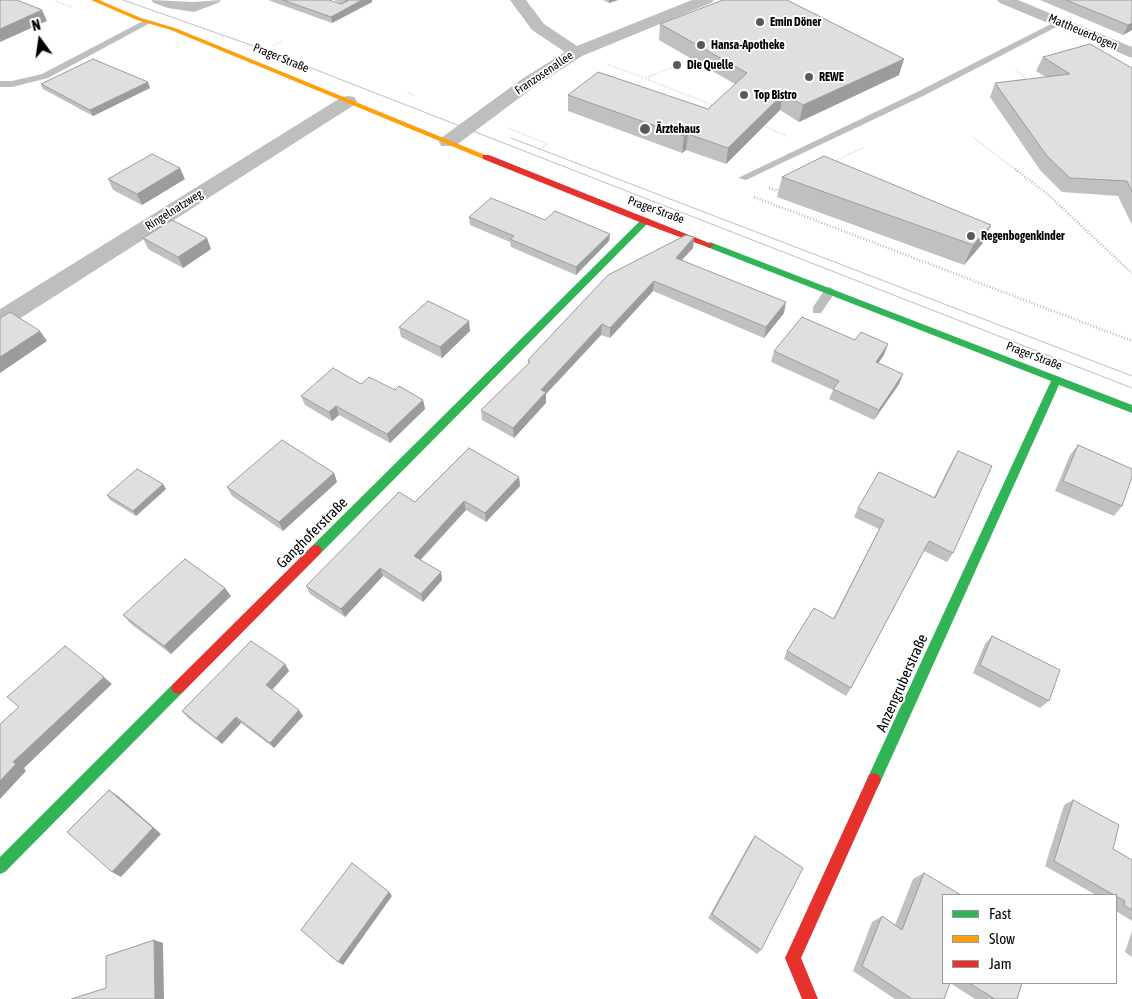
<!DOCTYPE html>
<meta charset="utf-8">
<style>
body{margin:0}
#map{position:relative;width:1132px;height:999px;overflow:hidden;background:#fff;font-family:"Asap Condensed",sans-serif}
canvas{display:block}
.legend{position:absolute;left:942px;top:894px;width:175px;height:90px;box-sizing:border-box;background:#fff;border:1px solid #999;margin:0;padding:6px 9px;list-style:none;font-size:15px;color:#000}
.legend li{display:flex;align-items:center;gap:10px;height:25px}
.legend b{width:25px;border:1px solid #999}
.north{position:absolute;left:15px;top:15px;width:50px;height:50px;-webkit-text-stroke:4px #fff;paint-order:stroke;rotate:346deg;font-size:14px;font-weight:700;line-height:20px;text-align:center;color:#000}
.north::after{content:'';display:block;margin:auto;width:18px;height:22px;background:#000;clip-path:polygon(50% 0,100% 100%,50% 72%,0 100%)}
</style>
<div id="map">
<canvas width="1132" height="999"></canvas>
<ul class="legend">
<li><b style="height:6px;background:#30b455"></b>Fast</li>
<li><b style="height:6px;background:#ff9f0a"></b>Slow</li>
<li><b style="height:6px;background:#e5322d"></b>Jam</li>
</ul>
<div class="north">N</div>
</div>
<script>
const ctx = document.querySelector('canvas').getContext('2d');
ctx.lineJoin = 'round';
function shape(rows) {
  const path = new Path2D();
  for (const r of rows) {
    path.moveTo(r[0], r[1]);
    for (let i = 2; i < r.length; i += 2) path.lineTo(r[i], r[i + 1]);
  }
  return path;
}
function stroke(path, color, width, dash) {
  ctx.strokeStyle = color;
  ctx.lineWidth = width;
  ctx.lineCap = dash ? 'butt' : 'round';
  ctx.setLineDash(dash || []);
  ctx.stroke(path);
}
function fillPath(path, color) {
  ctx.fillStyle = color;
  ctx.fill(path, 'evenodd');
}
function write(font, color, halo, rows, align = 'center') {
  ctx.font = font + ' "Asap Condensed",sans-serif';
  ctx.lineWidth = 4;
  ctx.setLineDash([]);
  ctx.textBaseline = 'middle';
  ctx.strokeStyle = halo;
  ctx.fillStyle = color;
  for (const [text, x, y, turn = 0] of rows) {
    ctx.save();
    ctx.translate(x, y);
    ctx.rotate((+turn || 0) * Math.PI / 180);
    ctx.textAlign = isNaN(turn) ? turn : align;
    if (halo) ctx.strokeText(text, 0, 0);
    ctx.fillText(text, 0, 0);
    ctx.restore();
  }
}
const pathFar1 = shape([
 [54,0,71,7],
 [810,13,818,14],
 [274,46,282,41],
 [608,65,646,78,695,58],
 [1016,69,1028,81],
 [646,79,715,106],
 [408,93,415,96],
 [764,126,786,136],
 [508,128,547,144,538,151],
 [973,137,1017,171],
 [833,162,864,147]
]);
const path = shape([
 [1015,169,1046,193,1132,273],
 [769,188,776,191,781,188],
 [754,197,1132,341]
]);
const lane = shape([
 [145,20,152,22,48,78,12,87,0,87,0,81,12,81,42,74,145,20],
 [1057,21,1064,23,923,96,746,180,738,178,917,92,1057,21],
 [830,287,836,291,834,294,821,313,813,313,813,307,826,288,830,287]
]);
const street = shape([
 [151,0,193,2,221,0,218,3,194,12,168,8,154,3,151,0],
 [510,0,526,0,544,24,577,46,692,0,714,0,711,3,582,56,534,87,455,146,441,146,439,142,441,138,522,79,565,52,532,30,510,0],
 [997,0,1018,0,1132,47,1132,58,1000,3,997,0],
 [348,96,354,97,357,101,354,105,8,326,0,328,0,309,342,97,348,96]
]);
const fast = shape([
 [645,218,648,219,648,223,320,554,316,555,312,554,310,550,312,546,642,219,645,218],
 [710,242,1132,405,1132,413,1059,385,879,785,874,787,869,785,867,780,869,775,1051,381,707,247,706,245,710,242],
 [178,682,183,684,185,688,183,692,5,872,0,874,0,857,173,684,178,682]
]);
const slow = shape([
 [91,0,99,0,141,18,175,28,490,157,483,159,171,30,137,20,91,0]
]);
const jam = shape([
 [483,155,489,155,714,245,710,248,707,247,642,223,483,159,483,155],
 [316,545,320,546,322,550,320,554,183,692,178,694,173,692,171,688,173,684,312,546,316,545],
 [874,773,879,775,881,780,801,958,818,999,802,999,785,958,869,775,874,773]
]);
const tram = shape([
 [123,0,265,50,1132,388],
 [511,138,1132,376]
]);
const wall = shape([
 [268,0,329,0,341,4,342,4,334,0,372,0,372,2,332,23],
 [603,0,618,0,609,3],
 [1040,0,1132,0,1132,30,1123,35],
 [660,24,899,75,799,122,780,110,726,164,686,150,682,153,568,111,568,95,708,109,735,84,659,40],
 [1043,57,1132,68,1132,225,1118,196,1062,192,1040,170,990,97,995,83,1046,77,1036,71],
 [41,84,150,88,93,116,43,89],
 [782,177,991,225,982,244,964,265,777,197],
 [108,179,185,179,142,205,113,190],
 [469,217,545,220,610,234,609,241,576,275,511,247,510,242,470,225],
 [694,237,693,248,682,260,784,313,764,338,653,291,610,338,601,335,546,394,546,403,514,438,482,420,481,410,528,364,528,360],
 [143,238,211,249,183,268,148,249],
 [399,327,470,331,442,358,401,337],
 [774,351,884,355,878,363,903,374,899,384,874,420,829,399,833,390,771,362],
 [361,384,395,390,423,400,425,409,390,443,339,415,332,421,305,405,301,396],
 [1078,445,1122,506,1114,516,1055,491,1070,455],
 [958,451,953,553,947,562,924,551,851,688,846,696,784,659,787,651,833,619,879,529,854,517,858,508,934,497,952,461],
 [334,473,337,482,283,531,232,496,227,487],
 [519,477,520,486,486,522,466,510,421,560,441,572,442,580,423,602,383,576,345,617,310,594,306,586,415,502],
 [166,489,136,516,110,500,107,495],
 [231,596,171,654,131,624,123,615],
 [992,636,1049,701,1040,708,973,673,985,644],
 [285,664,289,671,272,690,303,716,274,748,241,723,222,744,188,718,182,711],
 [1073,800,1113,849,1132,860,1132,921,1116,911,1116,895,1096,895,1045,866,1064,805],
 [755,836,761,950,757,954,708,918,751,841],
 [924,873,944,999,895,999,853,971,872,922,882,916,895,925,913,879],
 [1132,931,1132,957,1125,952],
 [950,983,1022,983,1017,999,975,999]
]);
const shadedWall = shape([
 [362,0,372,0,372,2,332,23,331,17],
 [609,0,618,0,609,3],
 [42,10,47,21,0,42,0,29],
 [1132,23,1132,30,1123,35,1128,25],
 [904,59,899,75,799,122,803,105],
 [148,82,150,88,93,116,90,110],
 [783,94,780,110,726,164,728,148],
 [688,134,686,150,682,153,684,136],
 [180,168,185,179,142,205,137,194],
 [991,225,982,244,964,265,973,245],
 [610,234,609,241,576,275,576,267],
 [694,237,693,248,674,268,676,258],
 [207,238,211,249,183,268,178,257],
 [654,281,653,291,610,338,610,328],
 [786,302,784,313,764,338,766,327],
 [469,321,470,331,442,358,440,347],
 [602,324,601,335,546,394,546,403,514,438,513,428,541,390],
 [40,331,47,341,0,373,0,357],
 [888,344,884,355,872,372,876,362],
 [903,374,899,384,874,420,879,410],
 [423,400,425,409,390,443,387,434],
 [336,406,339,415,332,421,329,412],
 [334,473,337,482,283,531,279,522],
 [519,477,520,486,486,522,485,513],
 [163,484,166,489,136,516,133,511],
 [464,501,466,510,416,564,414,556],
 [380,568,383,576,345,617,341,609],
 [441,572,442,580,423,602,421,594],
 [225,588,231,596,171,654,164,646],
 [285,664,289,671,270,692,266,685],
 [104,677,112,684,24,768,26,771,0,799,0,781,13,762],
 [299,710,303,716,274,748,270,743],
 [236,717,241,723,222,744,216,738],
 [109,790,118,796,161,834,121,877,112,872],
 [389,892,392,896,343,965,338,962],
 [154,940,163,943,164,999,155,999]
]);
const building = shape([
 [0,0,17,0,42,10,0,29,0,0],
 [283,0,329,0,341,4,348,1,345,0,362,0,331,17,283,0],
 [723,0,787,0,904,59,803,105,783,94,728,148,688,134,684,136,568,95,598,72,708,109,747,73,660,24,723,0],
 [1066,0,1132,0,1132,23,1128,25,1066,0],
 [1090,44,1132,68,1132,192,1127,181,1070,178,1047,156,995,83,1070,74,1043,57,1090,44],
 [93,59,148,82,90,110,41,84,93,59],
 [152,154,180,168,137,194,108,179,152,154],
 [824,156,991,225,973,245,782,177,824,156],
 [491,198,545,220,555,211,610,234,576,267,510,239,514,236,469,217,491,198],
 [172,220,207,238,178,257,143,238,172,220],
 [686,235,694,237,676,258,786,302,766,327,654,281,610,328,602,324,541,390,546,392,513,428,481,410,530,362,528,360,608,275,686,235],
 [428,301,469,321,440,347,399,327,428,301],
 [10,312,40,331,0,357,0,318,10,312],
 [802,317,855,340,861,332,888,344,876,362,903,374,879,410,833,389,839,381,774,351,802,317],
 [333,368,361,384,369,377,395,390,399,386,423,400,387,434,336,406,329,412,301,396,333,368],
 [282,440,334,473,279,522,227,487,282,440],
 [1078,445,1132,469,1132,477,1122,506,1063,481,1078,445],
 [469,448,519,477,485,513,464,501,414,556,441,572,421,594,380,568,341,609,306,586,399,492,415,502,469,448],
 [958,451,992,466,953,553,929,541,851,688,787,651,814,608,834,619,884,520,858,508,879,472,935,498,958,451],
 [137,469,163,484,133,511,107,495,137,469],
 [185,559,225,588,164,646,123,615,185,559],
 [992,636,1060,670,1049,701,980,665,992,636],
 [251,641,285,664,266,685,299,710,270,743,236,717,216,738,182,711,251,641],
 [65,646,104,677,13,762,16,764,0,781,0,724,19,707,7,697,65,646],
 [109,790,153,828,112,872,67,832,109,790],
 [1073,800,1119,825,1113,849,1132,860,1132,910,1124,905,1125,901,1116,896,1116,895,1114,895,1054,861,1073,800],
 [755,836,803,868,761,950,712,914,755,836],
 [352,863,389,892,338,962,301,930,352,863],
 [924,873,961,895,943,895,943,983,950,983,944,999,912,999,862,966,882,916,902,930,924,873],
 [154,940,155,999,71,999,106,988,106,956,154,940],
 [969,983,1022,983,1017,999,995,999,969,983]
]);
const markers = [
 [760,22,5,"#595959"],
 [701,45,5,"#595959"],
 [677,65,5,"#595959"],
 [809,77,5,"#595959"],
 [744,95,5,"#595959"],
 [645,129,6,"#595959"],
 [971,236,5,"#595959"]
];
const farPoinames = [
 ["Emin Döner",770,22],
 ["Hansa-Apotheke",711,45],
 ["Die Quelle",687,65],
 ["REWE",819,77],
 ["Top Bistro",754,95],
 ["Ärztehaus",656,129],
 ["Regenbogenkinder",981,236]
];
const farStreetnames = [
 ["Mattheuerbogen",1083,32,23],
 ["Prager Straße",281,58,22],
 ["Franzosenallee",544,73,-34],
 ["Ringelnatzweg",174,210,-32],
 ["Prager Straße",656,210,20],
 ["Prager Straße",1034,356,21]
];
const streetNames = [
 ["Ganghoferstraße",312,533,-45],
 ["Anzengruberstraße",902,683,-66]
];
stroke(pathFar1, '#b9b9b9', 2, [0.5, 2]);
stroke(path, '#b9b9b9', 2.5, [1, 2]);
fillPath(lane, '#bebebe');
fillPath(street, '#bebebe');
fillPath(fast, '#30b455');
fillPath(slow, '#ff9f0a');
fillPath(jam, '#e5322d');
stroke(tram, '#bebebe', 1);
fillPath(wall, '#c0c0c0');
fillPath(shadedWall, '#9c9c9c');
fillPath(building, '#dfdfdf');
stroke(building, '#9c9c9c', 1);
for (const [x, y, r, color] of markers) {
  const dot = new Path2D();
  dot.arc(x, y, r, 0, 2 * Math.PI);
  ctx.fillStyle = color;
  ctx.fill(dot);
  stroke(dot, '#fff', 2);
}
write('bold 12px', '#000', '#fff', farPoinames, 'left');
write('12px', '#000', '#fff', farStreetnames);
write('15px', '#000', '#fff', streetNames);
</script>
